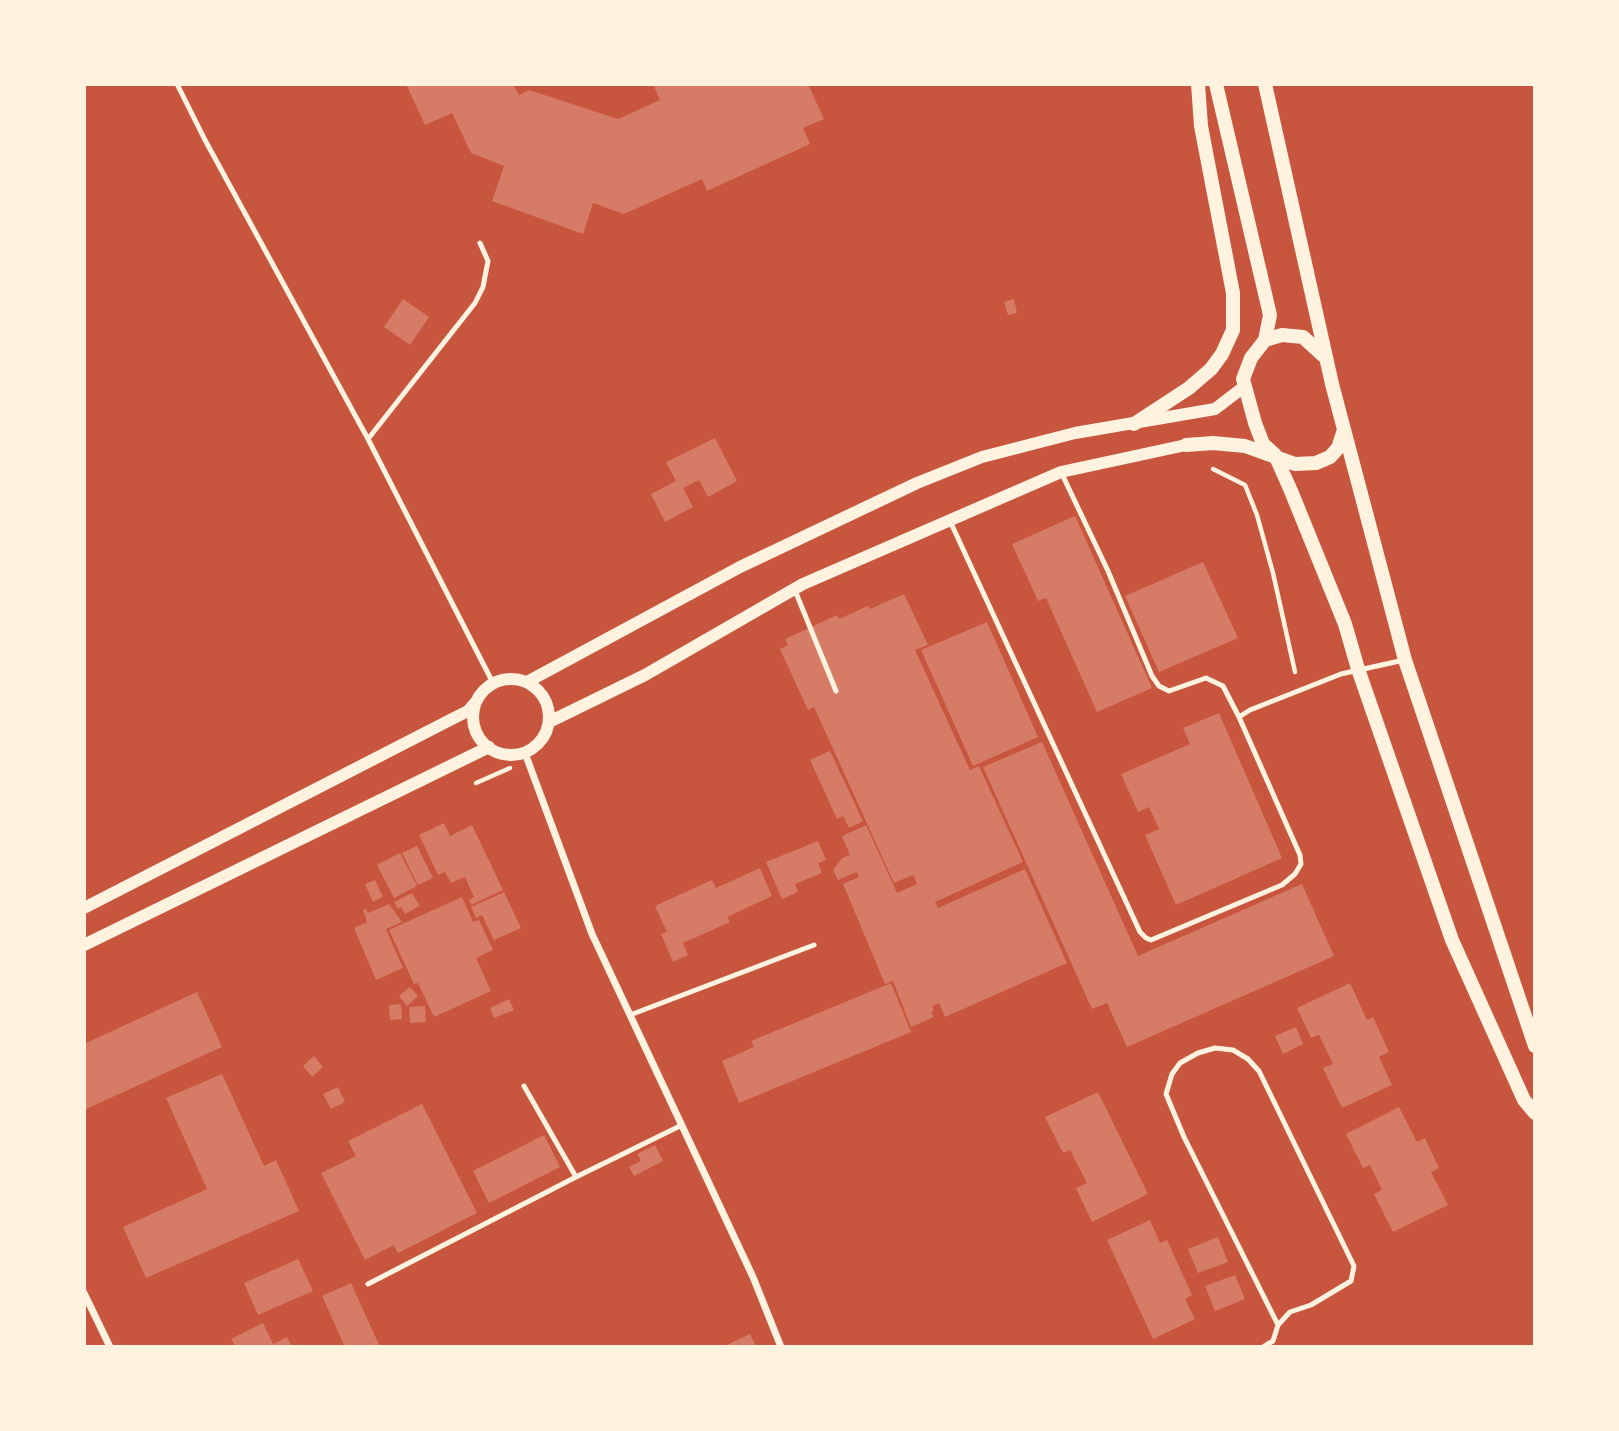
<!DOCTYPE html>
<style>
body{margin:0}
#map{position:relative;width:1619px;height:1431px;overflow:hidden;background:#c8553d;font-family:Rubik,sans-serif}
canvas{display:block}
.frame{position:absolute;inset:0;border:86px solid #fff3e0;pointer-events:none}
</style>
<div id="map">
<canvas width="1619" height="1431"></canvas>
<div class="frame"></div>
</div>
<script>
const ctx = document.querySelector('canvas').getContext('2d');
ctx.lineJoin = 'round';
function fillPath(path, color) {
  ctx.fillStyle = color;
  ctx.fill(path, 'evenodd');
}
function shape(rows) {
  const path = new Path2D();
  for (const r of rows) {
    if (r.length === 3) {
      path.moveTo(r[0] + r[2], r[1]);
      path.arc(r[0], r[1], r[2], 0, 2 * Math.PI);
      continue;
    }
    path.moveTo(r[0], r[1]);
    for (let i = 2; i < r.length; i += 2) path.lineTo(r[i], r[i + 1]);
  }
  return path;
}
function stroke(path, color, width, dash) {
  ctx.strokeStyle = color;
  ctx.lineWidth = width;
  ctx.lineCap = dash ? 'butt' : 'round';
  ctx.setLineDash(dash || []);
  ctx.stroke(path);
}
const building = shape([
 [406,84,513,84,519,95,529,90,618,119,660,100,653,84,808,84,824,119,803,128,810,144,707,191,702,179,624,214,593,203,583,234,492,201,504,166,471,153,452,113,425,125],
 [403,299,429,317,410,345,384,327],
 [1014,299,1017,313,1008,315,1004,302],
 [715,438,737,481,708,497,699,480,683,488,693,507,665,522,651,494,676,481,666,462],
 [1075,516,1152,688,1097,712,1046,598,1038,601,1012,544],
 [1203,562,1238,638,1159,672,1125,596],
 [904,594,928,645,915,650,970,770,979,766,1023,862,935,902,938,908,1025,869,1067,963,945,1017,939,1003,932,1006,934,1010,931,1012,934,1017,911,1027,893,981,885,984,843,884,859,877,857,872,838,880,833,870,842,858,850,855,842,836,866,825,897,893,917,884,913,875,894,883,814,707,808,710,780,649,788,645,785,639,837,615,839,619,868,606,870,609],
 [987,622,1038,737,973,766,921,650],
 [1219,713,1282,858,1176,905,1145,835,1159,829,1149,807,1138,812,1121,774,1190,744,1183,728],
 [1042,742,1138,956,1302,884,1334,956,1127,1047,1107,1003,1092,1009,983,767],
 [830,751,863,821,849,828,843,816,837,819,810,760],
 [444,823,450,836,472,825,503,890,471,905,469,900,474,897,465,877,451,883,445,872,438,875,419,835],
 [818,841,826,860,818,863,822,873,795,884,798,892,782,899,766,862],
 [417,846,433,878,418,885,402,853],
 [400,853,417,886,394,898,377,865],
 [760,868,772,896,727,917,730,922,683,943,688,955,673,962,661,934,667,932,655,906,712,880,716,888],
 [375,880,383,897,373,902,365,884],
 [504,892,521,928,494,940,482,915,476,918,471,907],
 [412,893,420,906,405,914,401,907,398,909,394,902],
 [462,897,473,922,479,920,493,950,476,958,491,991,434,1017,418,983,414,984,389,930],
 [389,904,402,922,386,929,403,968,376,980,354,928,367,922,363,910,366,909,368,913],
 [891,983,911,1032,739,1103,722,1061,754,1047,751,1041],
 [1350,983,1367,1020,1373,1017,1389,1052,1379,1057,1392,1085,1342,1108,1323,1068,1333,1064,1319,1035,1311,1038,1297,1008],
 [410,987,418,996,407,1006,399,996],
 [197,992,222,1047,84,1110,84,1044],
 [509,999,514,1010,494,1018,490,1008],
 [401,1004,402,1019,390,1020,389,1005],
 [425,1006,426,1022,410,1023,409,1007],
 [1296,1027,1303,1044,1283,1054,1275,1036],
 [314,1056,323,1067,312,1077,303,1066],
 [222,1074,264,1166,276,1160,299,1211,146,1278,123,1227,207,1189,166,1098],
 [338,1087,345,1102,331,1109,323,1094],
 [1098,1092,1148,1194,1092,1222,1076,1188,1087,1183,1070,1150,1063,1153,1045,1117],
 [422,1104,477,1213,398,1253,394,1245,365,1260,321,1173,356,1156,348,1141],
 [1399,1107,1417,1142,1425,1138,1439,1168,1431,1172,1448,1205,1393,1232,1374,1194,1382,1190,1370,1165,1363,1168,1346,1134],
 [544,1135,560,1167,489,1203,473,1171],
 [655,1145,663,1161,634,1176,629,1167,641,1161,637,1154],
 [1150,1220,1160,1243,1167,1240,1192,1295,1185,1299,1195,1319,1153,1339,1107,1240],
 [1218,1237,1228,1262,1198,1273,1188,1249],
 [298,1259,313,1291,258,1315,244,1283],
 [1235,1275,1245,1299,1215,1311,1205,1286],
 [351,1283,380,1347,345,1347,322,1296],
 [263,1323,273,1344,287,1337,292,1347,236,1347,231,1339],
 [750,1334,756,1347,722,1347]
]);
const path = shape([
 [1213,469,1245,485,1257,515,1273,573,1295,672],
 [476,783,510,768]
]);
const service = shape([
 [177,84,205,140,368,439,493,683],
 [368,439,475,303,483,287,488,261,480,243],
 [1061,472,1108,571,1152,676,1159,686,1169,691,1206,678,1223,686,1239,717],
 [950,521,1140,932,1146,938,1151,940,1282,885,1295,874,1301,864,1300,855,1239,717,1250,710,1341,674,1404,660],
 [794,588,836,691],
 [630,1015,814,945],
 [524,1086,576,1177],
 [368,1284,576,1177,682,1125],
 [1263,1347,1273,1341,1278,1325,1184,1137,1166,1094,1172,1074,1180,1063,1198,1053,1215,1048,1233,1050,1248,1059,1259,1071,1354,1266,1351,1281,1311,1305,1290,1312,1278,1325]
]);
const minor = shape([
 [525,753,592,934,753,1277,781,1347],
 [84,1293,110,1347]
]);
const tertiary = shape([
 [511,717,38],
 [527,682,740,567,917,483,982,457,1075,433,1215,409,1245,386],
 [549,722,645,675,803,584,1061,472,1186,445],
 [84,908,452,719,468,711,476,702],
 [84,945,489,747]
]);
const secondary = shape([
 [1216,84,1270,315,1265,340],
 [1265,84,1332,384,1405,660,1535,1046],
 [1326,358,1303,337,1282,335,1265,340,1251,358,1243,379,1255,423,1263,444,1275,455,1291,491,1345,624,1358,669,1452,940,1524,1100,1535,1113],
 [1134,424,1189,388,1211,369,1222,354,1233,330,1233,293,1201,126,1198,84],
 [1186,445,1213,443,1245,446,1295,464,1316,463,1330,457,1338,448,1344,430]
]);
fillPath(building, '#d67c66');
stroke(path, '#fff3e0', 4.5);
stroke(service, '#fff3e0', 5);
stroke(minor, '#fff3e0', 7);
stroke(tertiary, '#fff3e0', 12);
stroke(secondary, '#fff3e0', 14);
</script>
